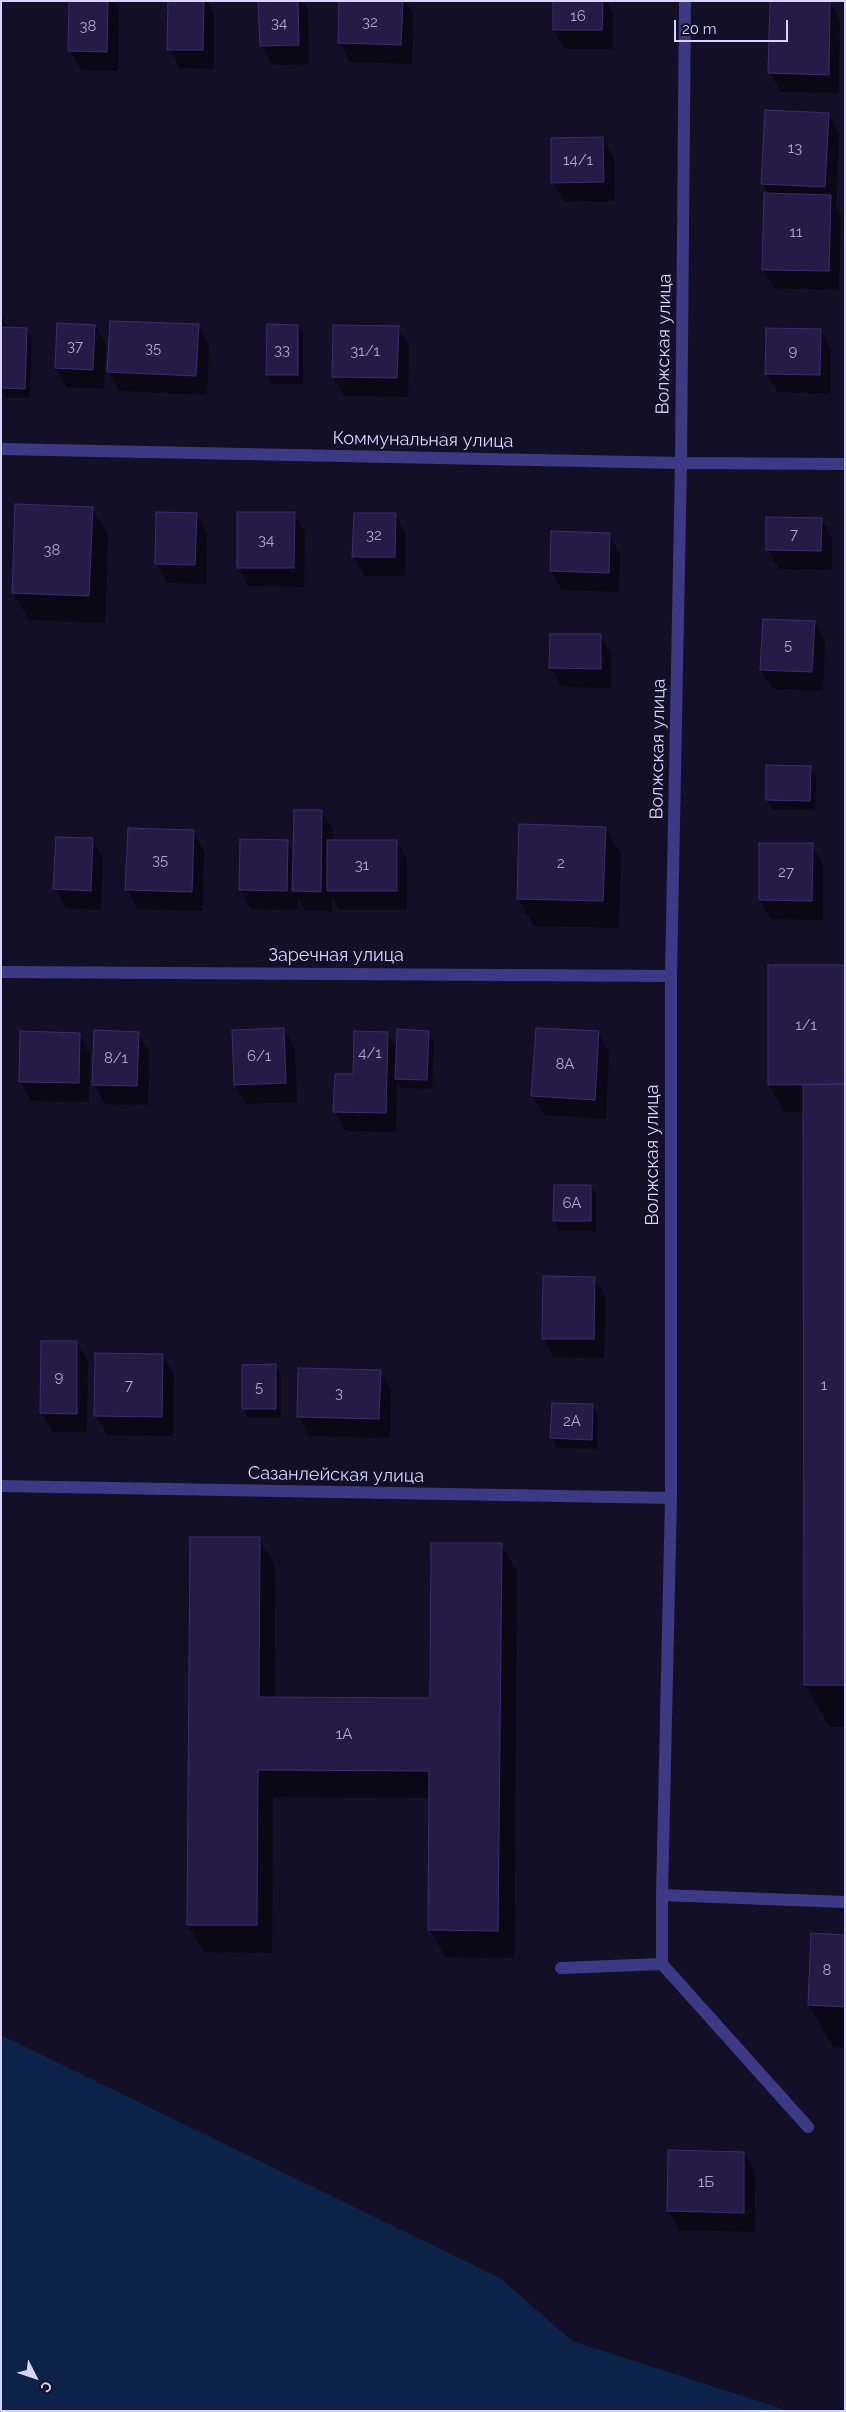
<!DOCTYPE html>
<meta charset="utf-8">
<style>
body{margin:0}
#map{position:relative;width:846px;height:2412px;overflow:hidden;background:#130f26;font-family:Raleway,sans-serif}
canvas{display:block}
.frame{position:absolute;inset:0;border:2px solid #d9d4ff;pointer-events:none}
.north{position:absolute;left:10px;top:2352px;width:50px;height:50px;-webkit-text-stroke:4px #130f26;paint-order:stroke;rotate:131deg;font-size:14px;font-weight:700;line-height:20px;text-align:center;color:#d9d4ff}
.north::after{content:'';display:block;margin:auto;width:18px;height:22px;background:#d9d4ff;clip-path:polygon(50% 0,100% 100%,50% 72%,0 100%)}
.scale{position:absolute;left:674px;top:20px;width:114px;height:22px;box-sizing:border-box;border:2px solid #d9d4ff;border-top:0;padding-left:6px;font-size:15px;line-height:18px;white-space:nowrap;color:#d9d4ff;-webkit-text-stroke:4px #130f26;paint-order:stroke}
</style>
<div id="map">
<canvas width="846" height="2412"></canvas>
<div class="frame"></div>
<div class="north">С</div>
<div class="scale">20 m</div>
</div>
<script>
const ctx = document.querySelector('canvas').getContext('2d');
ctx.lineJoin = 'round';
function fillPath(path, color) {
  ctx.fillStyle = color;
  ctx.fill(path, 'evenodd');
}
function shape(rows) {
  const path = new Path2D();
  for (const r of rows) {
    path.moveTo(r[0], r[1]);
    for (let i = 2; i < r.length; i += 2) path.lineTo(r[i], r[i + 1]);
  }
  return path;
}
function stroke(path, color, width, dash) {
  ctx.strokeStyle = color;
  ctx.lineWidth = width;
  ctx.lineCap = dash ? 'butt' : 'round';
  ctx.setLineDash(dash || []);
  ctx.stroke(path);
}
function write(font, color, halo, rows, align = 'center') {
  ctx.font = font + ' Raleway,sans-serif';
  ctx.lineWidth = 4;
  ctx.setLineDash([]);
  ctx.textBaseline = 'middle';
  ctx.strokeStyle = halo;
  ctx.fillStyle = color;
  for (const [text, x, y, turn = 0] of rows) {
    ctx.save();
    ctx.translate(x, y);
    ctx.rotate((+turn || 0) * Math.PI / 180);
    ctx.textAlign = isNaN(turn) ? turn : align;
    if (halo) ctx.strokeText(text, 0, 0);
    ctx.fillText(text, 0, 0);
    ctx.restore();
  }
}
const water = shape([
 [1,2035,500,2278,572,2341,789,2411,1,2411]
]);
const shadow = shape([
 [70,1,113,1,119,10,118,71,81,70,70,51],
 [169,1,207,1,214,14,214,69,180,68,169,49],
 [260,1,302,1,308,11,309,64,272,65,261,45],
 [340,1,405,1,413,15,412,64,350,62,339,42],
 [554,1,606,1,613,13,613,49,565,49,554,30],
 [771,1,829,1,840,20,839,93,781,92,770,73],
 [828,114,839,134,836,206,841,215,839,290,774,288,763,269,769,195,763,184],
 [603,138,614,158,615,201,564,202,553,183],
 [1,314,8,328,26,329,32,339,30,398,6,398,1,390],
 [58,325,95,326,106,345,104,389,67,387,56,368],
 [198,326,209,345,207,395,119,391,108,372],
 [298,326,303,335,303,384,273,384,267,375],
 [398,327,409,347,408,397,344,396,333,376],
 [820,330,831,350,830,394,778,392,766,373],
 [92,508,108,535,105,623,29,620,13,592],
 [196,514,207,534,206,584,167,583,156,564],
 [294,514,305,533,304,587,249,586,238,567],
 [395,514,406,534,405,576,365,576,354,557],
 [821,519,832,538,832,570,779,569,768,550],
 [552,533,609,534,620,554,619,592,562,590,551,571],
 [814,622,825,641,823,691,773,689,761,670],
 [600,635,611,655,611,688,562,687,551,668],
 [767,767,810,768,816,777,815,810,773,810,767,800],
 [322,812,333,831,333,841,396,841,407,860,407,910,339,910,332,897,332,911,305,910,298,899,298,910,251,909,240,890,241,840,287,841,294,853],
 [605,828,621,855,619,928,534,926,518,899],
 [193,831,204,851,202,911,138,909,127,890],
 [92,839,103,859,101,910,66,908,55,889],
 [812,844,823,864,823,920,771,919,760,900],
 [845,966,845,1727,830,1727,805,1685,805,1112,785,1112,769,1085],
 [284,1029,295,1049,297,1102,246,1104,235,1085],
 [428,1032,434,1041,432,1089,402,1088,397,1080,396,1132,346,1131,335,1112,354,1075,387,1033,397,1051],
 [138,1033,149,1052,148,1105,105,1104,94,1084],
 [598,1033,609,1052,606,1119,544,1115,533,1096],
 [79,1034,90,1053,89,1102,31,1101,20,1081],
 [591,1186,596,1195,596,1231,560,1230,554,1221],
 [594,1278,606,1297,604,1358,554,1357,543,1338],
 [77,1342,88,1361,87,1432,53,1432,41,1413],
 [163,1355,174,1374,173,1436,107,1435,96,1415],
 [275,1365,281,1375,281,1418,248,1418,243,1408],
 [380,1371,391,1391,390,1438,309,1436,298,1416],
 [553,1405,593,1406,598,1415,597,1449,557,1448,552,1438],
 [191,1538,259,1538,275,1566,274,1698,431,1699,501,1544,517,1572,514,1958,445,1957,430,1930,430,1798,273,1797,272,1953,204,1952,188,1925],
 [813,1934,845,1936,845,2048,833,2047,809,2005],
 [669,2152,744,2153,755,2172,754,2232,679,2230,668,2211]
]);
const building = shape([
 [69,1,108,1,107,52,68,51,69,1],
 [168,1,204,1,203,50,167,50,168,1],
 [258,1,298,1,299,45,260,46,258,1],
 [339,1,403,1,401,45,338,43,339,1],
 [553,1,603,1,602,30,553,30,553,1],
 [770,1,830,1,829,75,768,73,770,1],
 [765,110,829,113,825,187,761,184,765,110],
 [603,137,604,182,551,183,551,138,603,137],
 [764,193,831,195,829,271,762,270,764,193],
 [110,321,199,324,196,376,107,372,110,321],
 [57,323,95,325,93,370,55,368,57,323],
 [267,324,298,325,298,375,266,375,267,324],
 [333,325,399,326,397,378,332,377,333,325],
 [1,327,27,328,25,389,1,388,1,327],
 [766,328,821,329,820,375,765,374,766,328],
 [15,504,93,507,89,596,12,593,15,504],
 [156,512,197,513,195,565,155,564,156,512],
 [237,512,295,512,294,568,237,568,237,512],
 [354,513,396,513,395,557,352,557,354,513],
 [766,517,822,518,821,551,766,550,766,517],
 [551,531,610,533,609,573,550,571,551,531],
 [763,619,815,621,812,672,760,670,763,619],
 [550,634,601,634,601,669,549,668,550,634],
 [766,765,811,766,810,801,766,800,766,765],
 [294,810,322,810,321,892,292,891,294,810],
 [519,824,606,827,603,901,517,899,519,824],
 [128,828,194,830,192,892,125,890,128,828],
 [56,837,93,838,91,891,53,889,56,837],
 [240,839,288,840,287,891,239,890,240,839],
 [327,840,397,840,397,891,327,891,327,840],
 [759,843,813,843,812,901,759,900,759,843],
 [768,965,845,965,845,1084,768,1085,768,965],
 [284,1028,286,1083,234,1085,232,1030,284,1028],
 [536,1028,599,1031,595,1100,531,1096,536,1028],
 [397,1029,429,1031,427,1080,395,1079,397,1029],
 [94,1030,139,1032,137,1086,92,1085,94,1030],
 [20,1031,80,1033,79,1083,19,1082,20,1031],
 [354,1031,388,1032,386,1113,333,1112,335,1074,353,1074,354,1031],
 [845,1084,845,1685,804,1685,803,1085,845,1084],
 [554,1185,591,1185,591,1221,553,1221,554,1185],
 [543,1276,595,1277,594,1339,542,1339,543,1276],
 [41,1341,77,1341,77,1414,40,1413,41,1341],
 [95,1353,163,1354,162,1417,94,1416,95,1353],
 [276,1364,276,1409,242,1409,242,1365,276,1364],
 [298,1368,381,1370,379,1419,297,1417,298,1368],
 [552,1403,593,1404,592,1440,550,1438,552,1403],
 [190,1537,260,1537,259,1697,430,1698,431,1543,502,1543,498,1931,428,1930,429,1771,258,1770,257,1925,187,1925,190,1537],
 [811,1933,845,1935,845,2007,808,2005,811,1933],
 [668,2150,744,2152,744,2213,667,2211,668,2150]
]);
const lane = shape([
 [671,1498,662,1895,845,1902],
 [662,1964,808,2127],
 [561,1968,662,1964,662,1895]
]);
const street = shape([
 [1,449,681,463,845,464],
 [1,972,671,976],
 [1,1486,671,1498,671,976,681,463,685,1]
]);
const numberNames = [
 ["16",578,16],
 ["32",370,22],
 ["34",279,23],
 ["38",88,26],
 ["13",795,148],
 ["14/1",578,160],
 ["11",796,232],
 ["37",75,346],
 ["35",153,348],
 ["33",282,350],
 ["31/1",365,351],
 ["9",793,351],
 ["7",794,534],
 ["32",374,535],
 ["34",266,540],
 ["38",52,550],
 ["5",788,645],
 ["35",160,860],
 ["2",561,863],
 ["31",362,865],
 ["27",786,872],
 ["1/1",806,1025],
 ["4/1",370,1053],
 ["6/1",259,1056],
 ["8/1",116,1058],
 ["8А",565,1064],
 ["6А",572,1203],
 ["9",59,1377],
 ["7",129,1385],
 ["1",824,1385],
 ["5",259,1387],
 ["3",339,1393],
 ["2А",572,1421],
 ["1А",344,1734],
 ["8",827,1970],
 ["1Б",706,2182]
];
const streetNames = [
 ["Волжская улица",664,344,-89],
 ["Коммунальная улица",423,440,1],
 ["Волжская улица",658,749,-89],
 ["Заречная улица",336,956],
 ["Волжская улица",653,1155,-90],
 ["Сазанлейская улица",336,1475,1]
];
fillPath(water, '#0c2248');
fillPath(shadow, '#0007');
fillPath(building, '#241b47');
stroke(building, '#3b2d73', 1);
stroke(lane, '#3d3a85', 12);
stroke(street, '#3d3a85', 12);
write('15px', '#aca6d1', null, numberNames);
write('18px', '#d9d4ff', '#130f26', streetNames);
</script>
